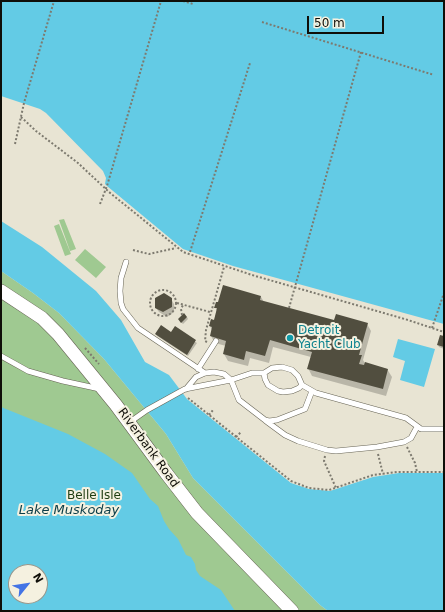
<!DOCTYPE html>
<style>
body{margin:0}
#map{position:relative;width:445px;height:612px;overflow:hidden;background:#e8e4d3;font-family:"DejaVu Sans",sans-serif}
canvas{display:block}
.frame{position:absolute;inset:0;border:2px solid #0f0e08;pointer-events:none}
.north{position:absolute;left:8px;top:564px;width:40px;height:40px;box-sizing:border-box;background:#f5f1e0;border:1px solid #99968a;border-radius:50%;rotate:60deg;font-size:11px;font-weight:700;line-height:16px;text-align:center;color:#0f0e08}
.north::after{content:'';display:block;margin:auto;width:14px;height:18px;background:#4374e5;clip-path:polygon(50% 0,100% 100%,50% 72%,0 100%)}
.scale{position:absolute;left:307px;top:16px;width:77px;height:18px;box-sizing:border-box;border:2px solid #0f0e08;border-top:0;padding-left:5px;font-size:12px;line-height:14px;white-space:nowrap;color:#0f0e08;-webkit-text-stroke:3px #f5f1e0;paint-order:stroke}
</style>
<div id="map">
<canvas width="445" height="612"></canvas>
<div class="frame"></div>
<div class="north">N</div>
<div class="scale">50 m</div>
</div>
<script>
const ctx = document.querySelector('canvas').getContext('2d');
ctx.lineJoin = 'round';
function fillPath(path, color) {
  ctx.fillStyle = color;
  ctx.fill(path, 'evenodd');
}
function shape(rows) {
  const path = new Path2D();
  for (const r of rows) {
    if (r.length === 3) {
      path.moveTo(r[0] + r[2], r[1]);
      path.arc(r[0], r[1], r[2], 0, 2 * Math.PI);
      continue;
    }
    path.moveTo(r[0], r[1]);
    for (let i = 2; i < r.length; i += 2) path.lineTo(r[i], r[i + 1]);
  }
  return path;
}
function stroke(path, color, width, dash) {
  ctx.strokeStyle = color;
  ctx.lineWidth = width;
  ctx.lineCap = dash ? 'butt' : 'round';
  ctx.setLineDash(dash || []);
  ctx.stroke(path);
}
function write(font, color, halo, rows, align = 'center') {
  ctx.font = font + ' "DejaVu Sans",sans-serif';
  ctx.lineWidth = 4;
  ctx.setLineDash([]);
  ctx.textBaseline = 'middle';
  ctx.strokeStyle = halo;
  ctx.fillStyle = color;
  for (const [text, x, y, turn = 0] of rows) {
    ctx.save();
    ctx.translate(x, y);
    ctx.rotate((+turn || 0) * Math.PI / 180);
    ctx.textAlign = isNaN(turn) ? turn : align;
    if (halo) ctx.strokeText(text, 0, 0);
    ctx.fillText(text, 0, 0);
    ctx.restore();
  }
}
const green = shape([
 [64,219,76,249,70,251,59,220],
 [59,224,71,254,65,256,54,226],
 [85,249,106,267,96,278,75,260],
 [1,271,33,293,59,313,104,359,166,434,193,478,320,605,328,611,1,611],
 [16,572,40,572,40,596,16,596]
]);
const water = shape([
 [1,1,444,1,444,324,233,266,183,249,107,186,105,184,106,178,103,171,46,113,40,109,1,96],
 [1,221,42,247,96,291,121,320,145,362,169,375,187,399,291,483,309,489,330,491,373,477,399,473,444,473,444,611,328,611,320,605,193,478,166,434,104,359,59,313,33,293,1,271],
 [398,339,435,349,424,387,400,380,405,361,393,357],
 [1,407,68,434,105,454,132,473,150,499,158,506,164,521,169,529,178,539,186,555,191,557,195,564,196,570,200,576,221,590,235,611,1,610],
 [16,572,40,572,40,596,16,596]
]);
const shadow = shape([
 [261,297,264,302,335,322,367,324,371,331,363,360,365,363,387,369,392,377,386,396,312,376,308,368,311,357,273,347,269,363,250,358,248,366,228,361,224,354,226,346,215,343,211,336,212,330,210,326,214,321,217,311,215,307],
 [171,299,174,304,174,312,167,317,159,312,156,308],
 [187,317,188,319,183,324,180,321],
 [175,328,197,343,188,356,157,336,156,334,172,333],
 [444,337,444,349,439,347,438,345]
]);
const building = shape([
 [223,285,261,296,260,300,334,320,336,314,368,323,359,355,362,355,359,364,364,365,365,362,388,369,383,389,307,369,312,352,270,340,265,356,246,351,244,360,223,354,226,341,210,336,212,327,209,326,211,319,214,320,217,308,214,308,216,302,218,302],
 [164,293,172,298,172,307,163,312,155,308,155,298],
 [184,313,187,317,181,323,178,319],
 [161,325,171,332,175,326,196,340,187,355,155,334],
 [440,335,444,336,444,347,437,345]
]);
const path = shape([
 [183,1,193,4],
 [262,22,434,75],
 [21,117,36,131,78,163,109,192,183,252,252,275,408,320,444,332],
 [15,144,24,103,54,1],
 [100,204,107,186,161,1],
 [133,250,149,254,176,248],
 [190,252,250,63],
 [163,303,13],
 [177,303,210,312],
 [289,308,361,52],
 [182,315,181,309,183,305],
 [432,328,444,293],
 [207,342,205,341,206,330,224,267],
 [85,348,99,364],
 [188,398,291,481,309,488,329,490,373,475,397,472,444,472],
 [209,415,213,410],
 [236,437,241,432],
 [407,447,415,463,417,472],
 [378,454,383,474],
 [325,456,324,461,336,488]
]);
const service = shape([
 [126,262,121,278,120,291,121,303,123,309,138,328,205,373],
 [1,356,28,371,63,381,100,389],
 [198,369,216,341],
 [302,385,316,393,406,418,421,429,444,429],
 [186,389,196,377,205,373,214,372,224,374,231,380,239,400,265,420,269,421,277,420,305,409,312,391],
 [266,421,285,435,298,441,327,450,336,451,377,447,404,442,411,438,417,427],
 [130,422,147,410,185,389,231,380,252,373,264,373,272,368,282,367,292,370,298,376,302,385,299,388,292,391,283,392,278,391,268,385,265,379,264,373]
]);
const tertiary = shape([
 [1,291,42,318,58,334,116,405,166,473,197,513,292,611]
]);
const markers = [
 [290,338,4,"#0f9aa8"]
];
const cultureNames = [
 ["Detroit",298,331],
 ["Yacht Club",298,345]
];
const streetNames = [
 ["Riverbank Road",148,448,54]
];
const parkNames = [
 ["Belle Isle",94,496]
];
const waterNames = [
 ["Lake Muskoday",69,511]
];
fillPath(green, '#9fc991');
fillPath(water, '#63cbe5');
fillPath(shadow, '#0003');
fillPath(building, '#514e3f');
stroke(service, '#676455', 6);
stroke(tertiary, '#676455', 14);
stroke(path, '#7d7a6f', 2, [2, 2]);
stroke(service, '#fff', 5);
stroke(tertiary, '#fff', 13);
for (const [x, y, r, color] of markers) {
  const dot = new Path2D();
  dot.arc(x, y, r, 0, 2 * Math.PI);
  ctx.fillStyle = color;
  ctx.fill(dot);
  stroke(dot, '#f5f1e0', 1.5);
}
write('12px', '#0d838f', '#f5f1e0', cultureNames, 'left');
write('12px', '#0f0e08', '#f5f1e0', streetNames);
write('12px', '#1e3d11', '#f5f1e0', parkNames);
write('italic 13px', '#0a3c47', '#f5f1e0', waterNames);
</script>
